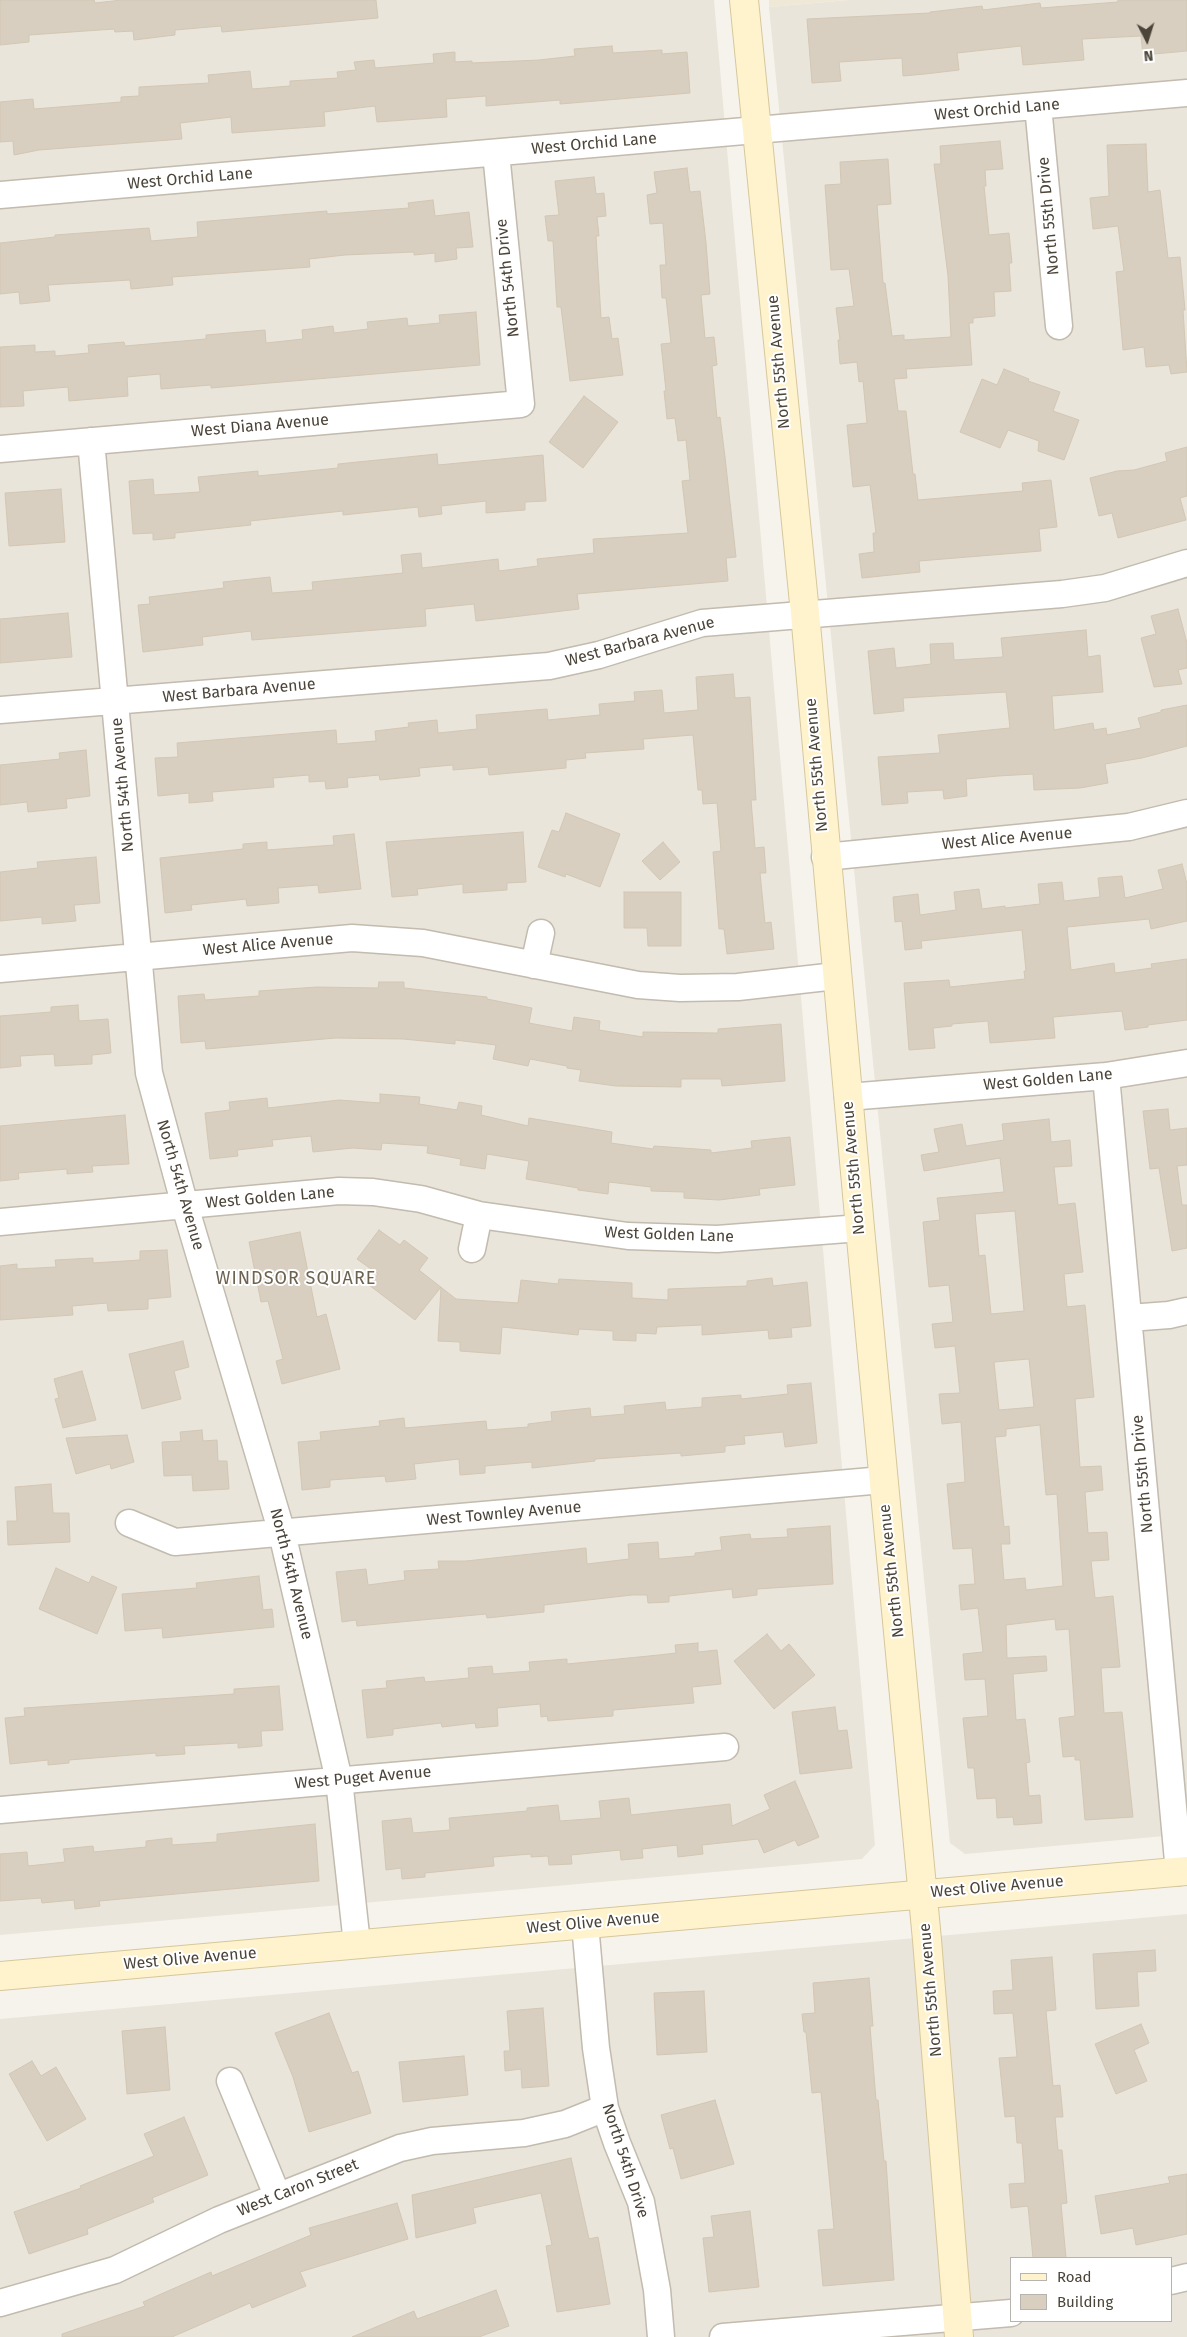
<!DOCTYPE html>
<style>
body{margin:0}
#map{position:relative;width:1187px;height:2337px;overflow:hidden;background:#f6f3ec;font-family:"Fira Sans",sans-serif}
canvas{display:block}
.legend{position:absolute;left:1010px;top:2257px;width:162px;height:65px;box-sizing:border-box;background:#fff;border:1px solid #b7b4b0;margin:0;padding:6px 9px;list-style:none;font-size:15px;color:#4b4439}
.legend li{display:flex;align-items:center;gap:10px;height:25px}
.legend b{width:25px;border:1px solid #b7b4b0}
.north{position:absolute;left:1122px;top:15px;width:50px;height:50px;-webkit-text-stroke:4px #fff;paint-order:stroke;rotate:175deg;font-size:14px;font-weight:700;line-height:20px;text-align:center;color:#4b4439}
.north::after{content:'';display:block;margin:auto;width:18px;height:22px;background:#4b4439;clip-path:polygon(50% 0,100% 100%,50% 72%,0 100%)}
</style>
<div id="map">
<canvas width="1187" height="2337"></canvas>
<ul class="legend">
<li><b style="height:6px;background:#fff3cd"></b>Road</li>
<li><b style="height:14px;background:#d8cfc1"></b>Building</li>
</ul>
<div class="north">N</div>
</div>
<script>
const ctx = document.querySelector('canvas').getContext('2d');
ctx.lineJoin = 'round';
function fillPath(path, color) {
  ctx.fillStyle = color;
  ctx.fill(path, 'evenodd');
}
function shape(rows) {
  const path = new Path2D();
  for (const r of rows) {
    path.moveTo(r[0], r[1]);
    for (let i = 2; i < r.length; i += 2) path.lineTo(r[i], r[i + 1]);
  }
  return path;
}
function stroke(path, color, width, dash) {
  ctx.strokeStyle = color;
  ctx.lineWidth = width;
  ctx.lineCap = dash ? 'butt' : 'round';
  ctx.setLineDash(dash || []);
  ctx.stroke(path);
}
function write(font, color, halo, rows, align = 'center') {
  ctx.font = font + ' "Fira Sans",sans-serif';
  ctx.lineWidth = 4;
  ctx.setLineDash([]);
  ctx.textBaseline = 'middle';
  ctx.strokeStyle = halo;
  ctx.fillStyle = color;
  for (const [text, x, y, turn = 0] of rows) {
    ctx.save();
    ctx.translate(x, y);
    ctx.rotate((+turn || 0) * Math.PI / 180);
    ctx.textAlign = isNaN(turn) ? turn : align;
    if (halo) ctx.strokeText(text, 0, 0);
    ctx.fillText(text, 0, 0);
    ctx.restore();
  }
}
const residential = shape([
 [0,0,714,0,875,1845,862,1859,0,1935],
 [848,0,1187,0,1187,1834,965,1854,950,1843,769,7],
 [1187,1914,1187,2337,0,2337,0,2019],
 [1011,2258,1171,2258,1171,2321,1011,2321]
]);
const education = shape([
 [769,0,848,0,769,7]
]);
const building = shape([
 [0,0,94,0,95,3,122,0,376,0,378,18,222,32,221,26,175,30,175,35,134,40,133,31,115,32,114,29,29,35,29,42,0,45,0,0],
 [1118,0,1187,0,1187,51,1143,55,1141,36,1082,39,1084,60,1023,65,1021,46,957,53,959,70,925,74,903,76,902,58,839,62,841,81,812,83,807,19,930,13,930,12,982,6,983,10,1040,3,1041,8,1118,2,1118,0],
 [612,46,613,53,662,50,662,54,687,52,690,93,560,104,560,100,486,106,486,96,446,99,447,117,377,122,375,106,324,112,325,126,232,133,231,117,180,123,182,139,39,150,14,155,13,141,0,142,0,102,33,99,34,109,121,102,121,97,139,96,139,87,209,83,208,75,250,71,252,89,290,86,290,81,338,78,337,72,356,70,354,62,374,60,375,68,434,63,433,54,455,52,455,62,472,61,472,63,539,60,575,56,574,49,612,46],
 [1000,141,1003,169,985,170,986,186,984,186,989,235,1009,233,1012,263,1009,263,1011,291,994,292,995,316,973,318,973,323,969,323,972,365,906,369,907,378,894,379,898,411,906,411,913,474,915,474,918,500,1023,491,1022,483,1051,480,1057,527,1039,529,1041,551,919,561,920,572,862,578,859,554,874,552,873,533,876,533,870,485,853,487,847,425,867,423,863,381,859,382,857,362,840,364,838,340,840,340,836,308,854,306,849,269,831,270,825,185,841,184,840,162,888,159,891,204,877,205,883,283,885,283,892,336,904,335,904,340,951,337,948,276,934,164,941,164,940,146,1000,141],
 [1146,144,1148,192,1160,190,1168,258,1180,257,1185,310,1183,310,1187,372,1171,374,1169,365,1146,367,1144,347,1123,350,1116,272,1124,271,1118,226,1093,229,1090,198,1109,196,1107,145,1146,144],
 [687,168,690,192,700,191,706,243,710,294,701,295,705,338,714,337,717,365,712,366,717,418,720,417,725,457,736,557,726,558,728,581,577,594,579,609,504,618,476,621,474,604,425,609,426,626,252,640,251,631,202,637,203,645,143,652,138,605,150,604,149,597,224,588,223,582,270,577,272,593,313,590,312,582,403,573,401,555,421,553,422,568,498,559,499,571,538,566,537,559,594,553,593,539,688,533,682,481,690,480,686,440,678,441,675,418,667,419,664,391,666,391,661,344,671,343,666,298,662,298,660,265,666,265,663,223,650,224,647,195,657,193,654,172,687,168],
 [594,177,596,194,604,193,606,216,597,217,599,236,596,236,601,318,609,317,612,339,618,338,623,375,570,381,561,307,557,307,553,241,548,241,545,216,559,215,555,181,594,177],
 [433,200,435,216,469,212,473,247,456,248,457,259,435,262,435,253,414,255,414,252,345,255,309,259,310,267,172,277,173,285,131,289,130,280,48,285,50,301,20,304,19,292,0,294,0,243,55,237,55,235,149,228,151,241,198,237,197,222,327,211,327,214,409,208,408,203,433,200],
 [476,312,480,365,211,388,211,385,161,389,160,374,127,377,128,396,69,401,68,387,23,391,24,406,0,407,0,347,35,345,35,352,55,351,55,356,89,353,88,345,124,342,125,346,206,339,206,335,265,330,266,343,303,339,302,330,333,326,334,333,368,329,367,322,407,318,408,326,440,323,439,315,476,312],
 [1004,369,1029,379,1028,381,1060,392,1053,411,1079,420,1064,460,1038,451,1039,441,1008,430,1000,448,960,432,982,379,997,385,1004,369],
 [584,396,618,422,583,468,549,442,584,396],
 [1187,447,1187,496,1180,498,1186,520,1118,538,1112,513,1099,516,1090,478,1117,471,1134,470,1167,461,1165,453,1187,447],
 [437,454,438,465,543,455,546,501,525,502,525,510,486,513,486,501,441,506,442,514,419,517,418,507,343,515,343,511,250,521,251,525,175,533,175,538,153,540,153,533,133,534,129,481,153,479,154,495,200,492,198,477,258,471,258,476,338,468,338,464,437,454],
 [61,489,65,542,9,546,5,493,61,489],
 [1178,609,1187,643,1187,668,1178,670,1182,684,1154,687,1141,638,1156,634,1151,616,1178,609],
 [68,613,72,657,0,663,0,619,68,613],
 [1086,630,1088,657,1100,655,1103,692,1052,696,1054,730,1093,723,1094,730,1106,728,1107,735,1141,728,1138,718,1161,712,1161,710,1187,705,1187,746,1142,758,1105,764,1108,783,1080,788,1034,790,1033,774,998,776,966,779,967,796,944,799,943,790,907,792,908,803,882,805,878,757,940,753,938,735,1010,728,1006,692,903,698,904,711,874,714,868,651,894,648,896,668,931,664,930,644,953,643,954,660,1003,657,1001,638,1086,630],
 [733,674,735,698,750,697,756,800,751,800,755,848,764,847,766,873,760,873,765,923,771,922,774,949,727,954,724,929,719,929,713,852,721,851,717,803,703,804,702,790,698,790,693,735,643,739,644,749,585,753,586,758,566,760,566,768,489,775,488,767,453,770,453,765,419,768,420,776,380,780,379,775,347,778,348,787,326,789,325,781,309,782,309,775,273,778,274,787,212,792,213,801,189,803,189,793,158,796,155,758,178,757,177,743,336,730,337,744,376,741,375,731,409,727,408,723,437,720,438,733,477,729,476,715,547,709,548,720,600,715,599,704,635,701,634,692,662,690,664,713,698,710,696,677,733,674],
 [86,750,90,796,66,799,67,808,28,812,27,802,0,805,0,765,60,759,59,753,86,750],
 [566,813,620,834,600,887,566,874,565,877,538,867,552,830,559,832,566,813],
 [523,832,526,882,507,883,507,890,463,893,463,884,417,889,418,895,392,897,386,842,523,832],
 [354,834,361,889,319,893,318,885,278,888,279,903,247,906,246,899,191,905,192,910,165,913,160,858,243,849,243,844,267,842,267,850,334,845,333,836,354,834],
 [663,842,680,862,660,880,642,861,663,842],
 [96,857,100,903,74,905,76,921,42,924,42,917,0,921,0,872,38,868,37,862,96,857],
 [1182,864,1187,884,1187,921,1151,929,1149,919,1067,927,1071,970,1114,963,1115,973,1152,968,1151,964,1187,959,1187,1020,1148,1025,1148,1027,1125,1030,1122,1011,1053,1017,1055,1038,990,1043,988,1021,952,1024,952,1026,933,1028,935,1048,909,1050,904,983,949,980,950,987,1025,979,1024,971,1026,971,1022,930,921,941,922,948,905,950,902,921,895,922,893,897,918,894,920,915,956,910,954,892,979,889,982,909,1005,906,1005,908,1040,904,1038,884,1062,882,1064,901,1100,897,1098,878,1122,876,1125,898,1163,889,1158,870,1182,864],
 [624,892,681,892,681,946,648,946,647,928,624,928,624,892],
 [379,982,404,982,404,988,487,997,487,999,532,1008,529,1023,572,1031,574,1017,600,1021,599,1030,643,1037,643,1032,718,1033,718,1029,781,1024,785,1081,722,1086,721,1079,681,1079,681,1087,616,1086,579,1081,581,1070,567,1068,567,1066,530,1059,528,1066,493,1059,496,1045,455,1040,455,1044,403,1039,336,1038,206,1049,205,1041,181,1043,178,996,204,994,205,1000,259,996,259,991,317,987,378,988,379,982],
 [78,1005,79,1021,108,1019,111,1053,92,1055,92,1064,55,1066,54,1054,20,1056,21,1066,0,1068,0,1016,51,1012,51,1007,78,1005],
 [380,1094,420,1097,419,1104,457,1110,459,1102,482,1106,481,1115,528,1126,529,1118,612,1132,611,1143,653,1149,654,1146,711,1150,711,1153,752,1148,751,1141,790,1137,795,1185,759,1189,760,1195,719,1200,684,1198,684,1192,651,1191,651,1187,609,1182,608,1194,578,1190,578,1188,526,1179,529,1161,487,1154,485,1169,460,1165,461,1159,427,1153,428,1146,382,1143,381,1150,353,1148,313,1152,311,1136,272,1140,273,1146,237,1150,238,1156,210,1159,205,1113,230,1110,229,1102,267,1098,268,1108,339,1100,380,1103,380,1094],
 [1168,1109,1170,1130,1187,1128,1187,1165,1177,1166,1182,1205,1187,1205,1187,1248,1172,1251,1159,1168,1150,1169,1143,1111,1168,1109],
 [125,1115,129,1164,92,1166,93,1172,67,1174,67,1169,18,1173,19,1179,0,1181,0,1126,125,1115],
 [1049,1119,1051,1142,1070,1140,1072,1166,1054,1167,1058,1205,1075,1203,1083,1272,1064,1274,1067,1307,1085,1305,1094,1397,1075,1399,1080,1467,1101,1466,1103,1490,1085,1492,1088,1533,1107,1532,1109,1560,1091,1561,1095,1598,1113,1596,1120,1667,1101,1668,1104,1713,1122,1712,1133,1817,1085,1820,1080,1760,1075,1760,1075,1756,1063,1757,1059,1718,1075,1716,1069,1629,1056,1630,1055,1619,1006,1625,1007,1658,1046,1656,1047,1671,1013,1674,1016,1720,1025,1719,1030,1762,1026,1763,1029,1796,1040,1795,1042,1823,1014,1825,1013,1817,997,1818,996,1798,977,1799,974,1768,968,1768,963,1718,988,1716,985,1679,965,1680,963,1654,983,1652,978,1608,961,1610,959,1585,975,1584,972,1548,953,1549,947,1484,965,1482,961,1422,942,1424,939,1394,960,1393,955,1346,935,1348,932,1324,953,1322,949,1285,929,1287,923,1222,940,1220,937,1198,1004,1192,1000,1158,924,1171,921,1155,939,1152,934,1129,962,1124,966,1146,1004,1140,1002,1124,1049,1119],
 [1015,1211,1024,1311,991,1314,985,1255,979,1256,975,1214,1015,1211],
 [1029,1359,1034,1407,999,1410,994,1362,1029,1359],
 [1040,1425,1046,1495,1057,1494,1063,1586,1026,1590,1025,1578,1004,1580,1001,1544,1010,1544,1009,1526,1004,1527,995,1437,1006,1436,1006,1429,1040,1425],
 [379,1230,400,1245,404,1240,428,1258,419,1270,456,1299,518,1303,521,1280,558,1284,559,1279,632,1283,632,1298,668,1300,668,1289,747,1286,747,1281,772,1278,773,1286,807,1282,811,1326,791,1328,792,1337,769,1339,768,1330,702,1335,702,1325,657,1327,656,1334,636,1333,636,1341,613,1340,613,1331,579,1329,578,1335,502,1327,500,1354,460,1351,460,1342,438,1341,441,1287,415,1320,369,1285,378,1274,357,1259,379,1230],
 [300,1232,317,1317,326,1314,340,1369,282,1384,276,1361,283,1359,268,1301,261,1302,249,1242,300,1232],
 [167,1250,171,1297,148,1299,148,1309,108,1311,107,1303,72,1306,73,1315,0,1320,0,1266,17,1264,17,1269,56,1267,55,1260,93,1258,93,1263,140,1260,140,1251,167,1250],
 [183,1341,189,1367,174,1371,181,1399,142,1409,129,1354,183,1341],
 [82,1371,96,1420,63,1428,55,1399,59,1398,54,1379,82,1371],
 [811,1383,817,1443,785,1447,783,1432,744,1436,745,1444,725,1446,725,1452,681,1456,681,1453,595,1459,595,1461,532,1468,532,1462,485,1466,485,1473,460,1475,459,1459,414,1464,416,1479,386,1482,385,1476,330,1480,330,1487,302,1490,298,1442,321,1440,320,1432,380,1426,379,1421,404,1418,405,1428,486,1421,487,1430,528,1427,528,1424,552,1421,551,1412,590,1408,591,1417,625,1414,624,1406,665,1402,666,1410,702,1407,702,1398,741,1395,741,1399,788,1394,787,1385,811,1383],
 [202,1430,203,1441,217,1440,218,1461,227,1461,229,1489,193,1491,192,1475,164,1476,162,1442,181,1441,180,1432,202,1430],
 [127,1435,134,1462,111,1469,110,1464,76,1474,66,1438,127,1435],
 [51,1484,53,1513,69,1513,70,1542,8,1545,7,1521,17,1521,15,1487,51,1484],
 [830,1526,833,1584,757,1589,757,1595,733,1598,732,1589,669,1596,669,1602,648,1603,647,1595,632,1595,544,1605,544,1612,487,1618,486,1614,357,1626,356,1620,342,1622,336,1572,366,1569,368,1585,405,1580,404,1571,439,1569,438,1561,466,1561,586,1548,587,1564,629,1559,628,1544,658,1542,659,1559,695,1556,695,1553,722,1550,720,1537,750,1534,751,1539,788,1537,787,1529,830,1526],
 [56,1568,89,1583,92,1576,117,1587,97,1634,39,1609,56,1568],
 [259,1576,263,1610,272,1609,274,1627,163,1638,162,1628,125,1631,122,1594,197,1588,196,1583,259,1576],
 [767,1634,781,1651,789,1644,815,1675,774,1709,734,1661,767,1634],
 [698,1643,698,1652,717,1650,721,1684,692,1687,694,1703,613,1710,613,1716,548,1721,547,1716,541,1717,540,1704,497,1708,498,1726,476,1728,475,1723,442,1727,441,1723,393,1729,393,1735,367,1738,362,1690,387,1688,386,1681,424,1677,425,1682,469,1678,468,1668,492,1666,493,1674,530,1671,529,1662,567,1659,567,1664,659,1655,676,1653,675,1645,698,1643],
 [279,1686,283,1730,261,1731,262,1746,238,1748,238,1743,184,1746,185,1754,156,1756,156,1753,69,1760,69,1763,48,1765,48,1760,10,1764,5,1718,25,1716,24,1708,234,1694,234,1689,279,1686],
 [835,1707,838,1731,847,1730,852,1768,800,1774,792,1712,835,1707],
 [795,1781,819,1837,798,1846,795,1840,764,1853,758,1839,702,1845,703,1854,678,1857,677,1845,642,1849,643,1858,621,1860,620,1850,571,1855,572,1864,549,1865,548,1856,531,1857,531,1854,493,1857,494,1866,425,1873,425,1877,402,1879,401,1868,386,1870,382,1821,411,1818,413,1833,450,1830,449,1818,527,1811,527,1808,558,1805,560,1821,601,1818,599,1801,629,1798,631,1815,730,1804,732,1826,770,1809,764,1795,795,1781],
 [315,1824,319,1881,99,1901,100,1906,75,1909,74,1900,42,1903,41,1898,0,1901,0,1854,27,1852,28,1866,65,1862,63,1849,93,1846,94,1852,146,1847,146,1841,172,1838,172,1845,217,1842,217,1834,315,1824],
 [1155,1950,1156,1971,1137,1972,1139,2006,1096,2009,1093,1954,1155,1950],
 [1052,1957,1056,2010,1046,2011,1053,2086,1060,2085,1063,2117,1055,2117,1058,2150,1062,2150,1067,2203,1061,2204,1066,2258,1033,2258,1028,2206,1011,2208,1009,2184,1025,2183,1022,2143,1017,2143,1015,2116,1005,2117,999,2058,1017,2057,1013,2013,994,2014,993,1991,1013,1990,1011,1960,1052,1957],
 [869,1978,873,2026,870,2026,876,2100,878,2100,884,2161,886,2161,894,2280,823,2286,818,2230,834,2229,821,2092,812,2093,806,2032,804,2032,802,2014,815,2013,813,1983,869,1978],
 [704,1991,707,2052,657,2055,654,1993,704,1991],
 [543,2008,549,2086,522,2088,521,2069,505,2071,504,2051,510,2051,507,2011,543,2008],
 [329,2013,352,2073,358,2071,371,2113,309,2132,293,2077,275,2033,329,2013],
 [1141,2024,1149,2043,1134,2050,1147,2081,1116,2094,1095,2044,1141,2024],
 [165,2027,170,2090,127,2094,122,2031,165,2027],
 [464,2056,468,2095,403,2102,399,2062,464,2056],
 [32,2061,41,2076,56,2067,86,2119,47,2141,9,2074,32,2061],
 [715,2100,734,2164,681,2179,673,2148,670,2149,661,2115,715,2100],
 [184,2117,208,2175,152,2198,154,2202,87,2229,88,2234,29,2254,14,2212,81,2188,80,2186,154,2156,144,2134,184,2117],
 [571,2158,589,2239,598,2237,610,2304,557,2312,546,2246,552,2245,541,2193,473,2208,476,2223,416,2238,412,2195,571,2158],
 [1187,2174,1187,2234,1136,2245,1133,2228,1101,2234,1095,2196,1170,2183,1168,2177,1187,2174],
 [397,2203,408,2239,300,2272,306,2286,252,2308,250,2303,172,2337,62,2337,62,2334,145,2306,143,2302,211,2272,212,2276,311,2235,309,2228,397,2203],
 [750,2211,759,2287,709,2292,703,2238,714,2237,711,2216,750,2211],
 [496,2290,509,2326,479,2337,352,2337,414,2311,417,2319,496,2290]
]);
const street = shape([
 [1038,106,1059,326],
 [0,195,1187,93],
 [91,441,149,1073,185,1206,282,1533,339,1780,357,1944],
 [0,449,521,404,496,153],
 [0,710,549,666,599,655,702,623,1062,594,1105,588,1187,563],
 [825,857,1129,827,1187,813],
 [534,965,541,933],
 [0,969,352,938,423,943,638,985,680,988,738,987,836,976],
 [1106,1076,1179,1872],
 [848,1097,1106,1076,1187,1063],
 [0,1222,339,1191,373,1192,421,1199,479,1215,628,1236,717,1239,860,1228],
 [472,1249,479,1215],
 [1129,1318,1169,1315,1187,1311],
 [129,1523,175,1542,883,1480],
 [0,1810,725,1747],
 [585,1924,596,2048,605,2108,617,2143,641,2202,657,2290,661,2337],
 [230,2081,277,2195],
 [1171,2281,1187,2277],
 [0,2303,115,2270,219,2220,400,2148,432,2141,524,2133,565,2124,605,2108],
 [723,2337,1011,2313]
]);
const secondary = shape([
 [744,0,805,613,860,1228,927,1940,959,2337],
 [0,1976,1187,1871]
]);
const streetNames = [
 ["West Orchid Lane",997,110,-5],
 ["West Orchid Lane",594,144,-5],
 ["West Orchid Lane",190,179,-5],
 ["North 55th Drive",1049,216,-95],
 ["North 54th Drive",508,278,-96],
 ["North 55th Avenue",779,362,-95],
 ["West Diana Avenue",260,426,-5],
 ["West Barbara Avenue",640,642,-15],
 ["West Barbara Avenue",239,691,-5],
 ["North 55th Avenue",817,765,-95],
 ["North 54th Avenue",123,785,-95],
 ["West Alice Avenue",1007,839,-5],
 ["West Alice Avenue",268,945,-5],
 ["West Golden Lane",1048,1080,-5],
 ["North 55th Avenue",854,1168,-95],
 ["North 54th Avenue",180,1185,74],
 ["West Golden Lane",270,1198,-5],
 ["West Golden Lane",669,1235,2],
 ["North 55th Drive",1143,1474,-95],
 ["West Townley Avenue",504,1514,-5],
 ["North 55th Avenue",892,1571,-96],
 ["North 54th Avenue",291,1574,76],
 ["West Puget Avenue",363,1778,-5],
 ["West Olive Avenue",997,1887,-5],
 ["West Olive Avenue",593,1923,-5],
 ["West Olive Avenue",190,1959,-5],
 ["North 55th Avenue",931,1990,-95],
 ["North 54th Drive",625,2161,72],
 ["West Caron Street",298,2188,-22]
];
const neighbourhoodNames = [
 ["WINDSOR SQUARE",296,1279]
];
fillPath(residential, '#eae5da');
fillPath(education, '#efe8d6');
fillPath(building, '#d8cfc1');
stroke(building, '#d3c7b4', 1);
stroke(street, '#c2bbae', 29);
stroke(secondary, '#d6c79b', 30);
stroke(street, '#fff', 26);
stroke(secondary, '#fff3cd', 28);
write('16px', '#4b4439', '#fff', streetNames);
ctx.letterSpacing = '1px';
write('18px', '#6e6250', '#fff', neighbourhoodNames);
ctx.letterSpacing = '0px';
</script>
